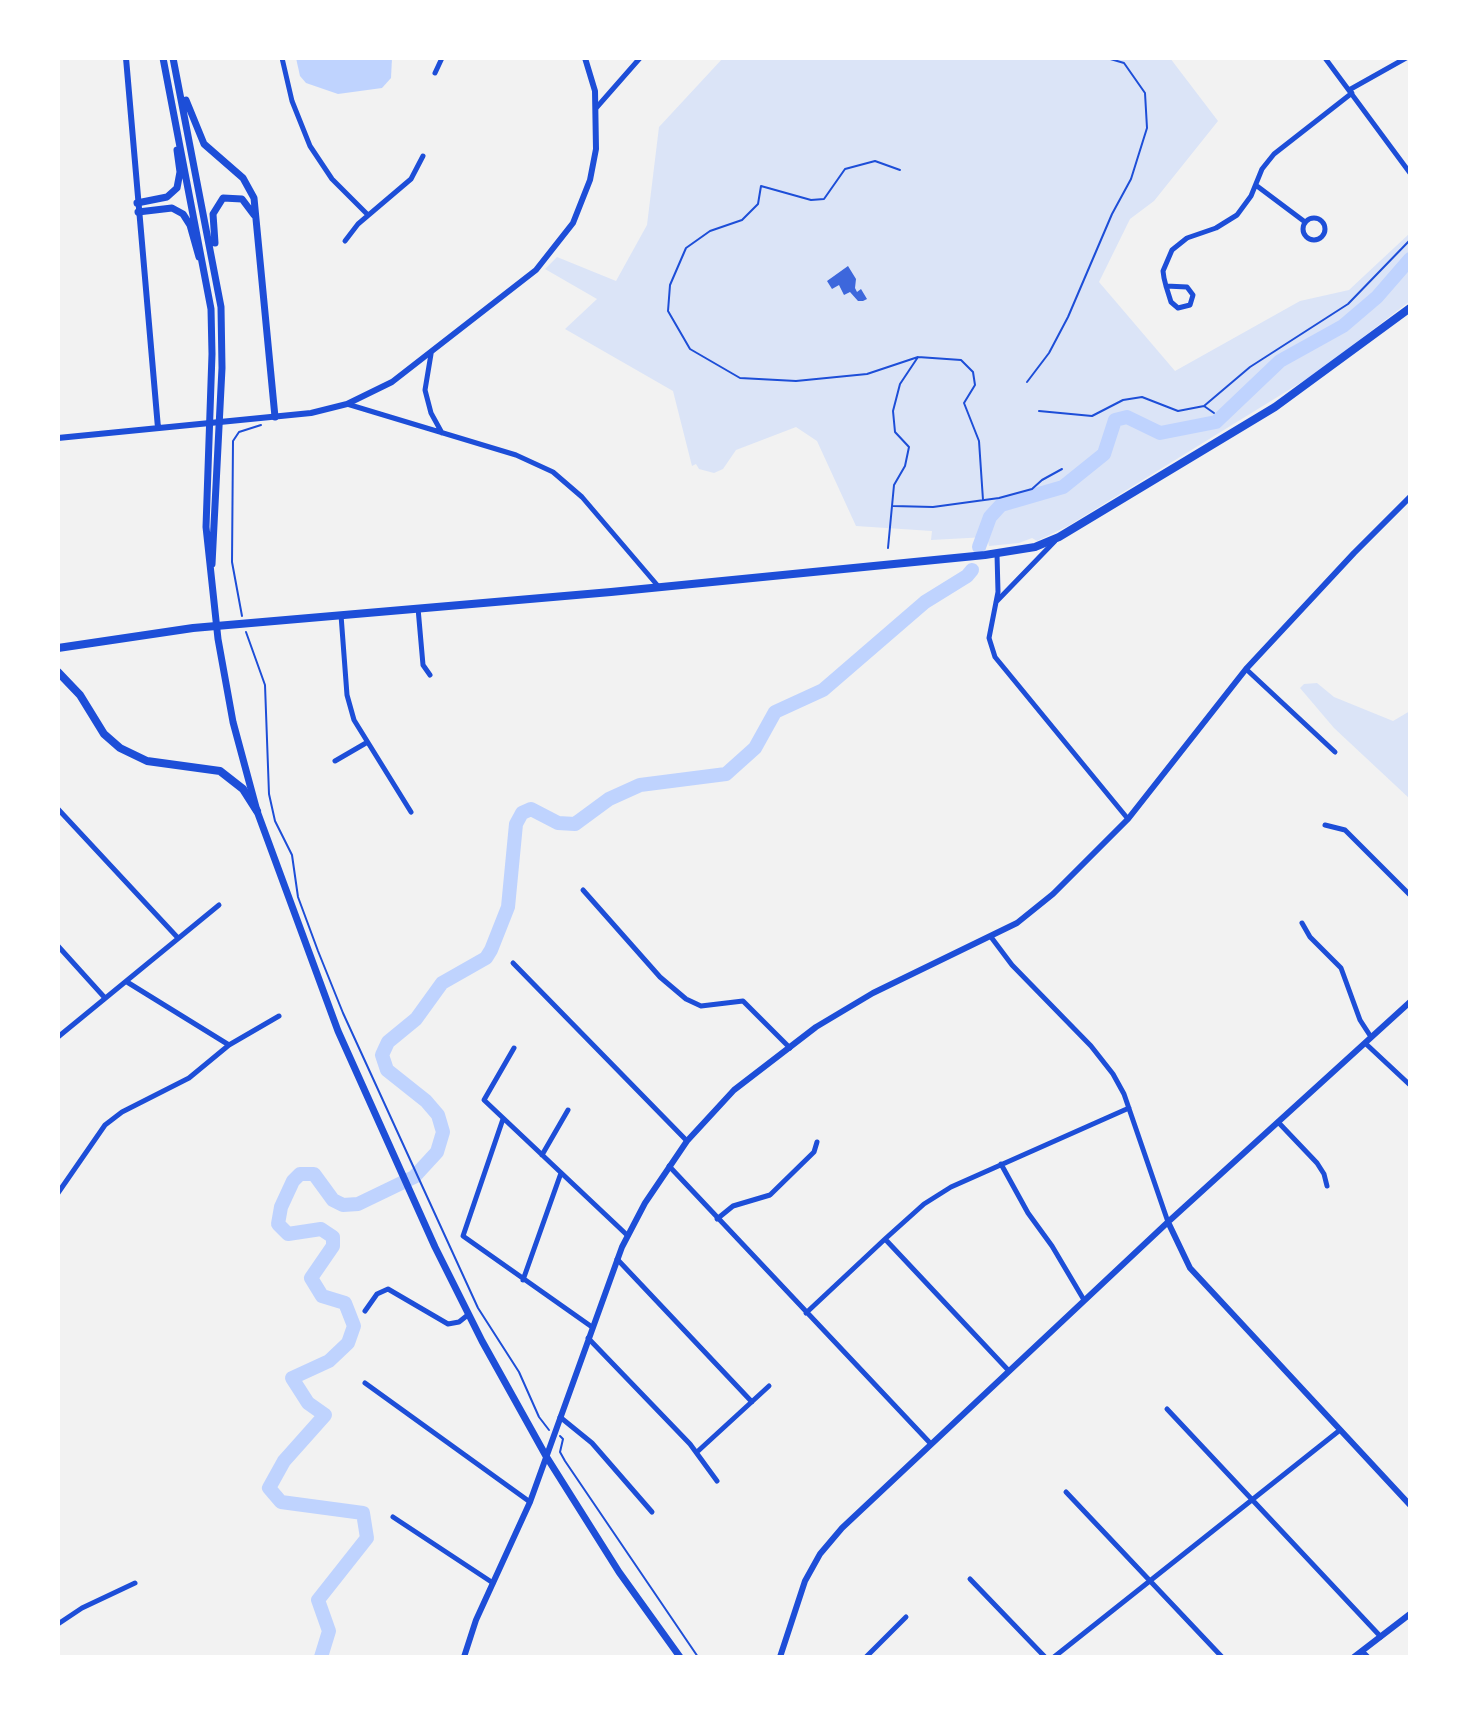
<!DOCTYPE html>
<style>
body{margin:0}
#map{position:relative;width:1468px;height:1715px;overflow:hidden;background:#f2f2f2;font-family:Poppins,sans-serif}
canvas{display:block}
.frame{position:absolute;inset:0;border:60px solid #fff;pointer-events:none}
</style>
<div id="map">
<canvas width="1468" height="1715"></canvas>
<div class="frame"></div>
</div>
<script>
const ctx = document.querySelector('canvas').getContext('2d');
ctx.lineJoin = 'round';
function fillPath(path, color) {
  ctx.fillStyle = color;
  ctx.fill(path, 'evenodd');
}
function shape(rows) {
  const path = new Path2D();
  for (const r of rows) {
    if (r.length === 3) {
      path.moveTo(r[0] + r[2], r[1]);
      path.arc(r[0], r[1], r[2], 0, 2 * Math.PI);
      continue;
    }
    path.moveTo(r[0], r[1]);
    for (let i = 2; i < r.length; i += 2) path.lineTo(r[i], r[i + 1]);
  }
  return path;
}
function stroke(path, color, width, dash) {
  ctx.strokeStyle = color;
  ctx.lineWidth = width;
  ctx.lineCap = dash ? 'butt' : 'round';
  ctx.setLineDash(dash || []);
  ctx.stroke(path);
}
const green = shape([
 [723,58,1170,58,1218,121,1154,201,1130,219,1099,282,1175,371,1300,301,1349,290,1410,233,1410,301,1318,372,1068,526,1037,541,1032,538,1019,543,989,546,987,537,931,540,932,531,856,526,817,441,796,427,736,450,723,469,714,473,699,469,696,464,692,466,673,391,565,329,597,299,545,269,557,257,616,281,647,225,659,127],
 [1317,683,1334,697,1393,721,1410,711,1410,799,1334,728,1300,688,1304,684]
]);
const water = shape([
 [296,58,392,58,391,78,382,88,338,94,306,83,300,76]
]);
const river = shape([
 [979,547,990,517,1001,505,1063,487,1104,454,1115,420,1127,417,1160,433,1216,422,1280,361,1343,326,1377,297,1410,259],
 [321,1657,329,1631,318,1600,367,1538,363,1513,281,1502,269,1488,284,1461,325,1415,308,1403,292,1378,329,1361,348,1343,354,1326,345,1303,322,1296,311,1278,333,1246,333,1237,321,1229,288,1234,278,1224,281,1207,293,1181,300,1174,314,1174,333,1200,343,1205,358,1204,414,1177,437,1152,443,1132,438,1115,426,1101,387,1070,382,1055,388,1042,416,1019,442,983,486,958,491,950,508,907,516,824,522,813,531,809,558,823,575,824,609,799,640,785,726,774,755,748,775,712,823,690,925,602,967,576,972,570]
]);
const building = shape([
 [848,266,856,279,855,288,857,292,861,289,867,299,863,301,858,301,850,292,844,295,839,285,832,289,827,281]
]);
const path = shape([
 [900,170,875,161,845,169,824,199,811,200,761,186,758,204,742,220,710,231,686,248,670,285,668,311,690,349,740,378,796,381,867,374,918,357],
 [1027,382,1049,353,1068,317,1112,214,1131,179,1147,128,1145,93,1124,63,1107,58],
 [1204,406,1250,367,1348,304,1410,240],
 [1039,411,1092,416,1123,400,1142,397,1178,411,1204,406,1214,413],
 [893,506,933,507,999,498,1032,489,1042,480,1062,469],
 [888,548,894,485,905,466,909,447,895,432,893,411,900,384,918,357,961,360,973,372,975,385,964,403,979,441,983,500],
 [242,616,232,562,233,441,239,432,261,425],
 [246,632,265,685,269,794,275,821,292,855,298,897,318,951,343,1013,478,1308,519,1372,539,1417,549,1430],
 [560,1436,563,1439,560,1452,565,1461,698,1657]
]);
const minor = shape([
 [282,58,292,101,310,146,332,179,368,215],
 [1325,58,1410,173],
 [435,73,442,58],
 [1349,90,1406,58],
 [597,107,640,58],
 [1257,186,1305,222],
 [1314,229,11],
 [345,241,358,224,411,179,423,156],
 [1166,286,1187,287,1193,295,1190,305,1178,308,1171,302,1166,286,1164,278,1163,271,1172,250,1187,238,1216,228,1237,215,1251,196,1262,169,1274,154,1352,93],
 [431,354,425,390,431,413,442,433],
 [347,404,516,455,553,472,582,497,658,586],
 [997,554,998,592,989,638,995,657,1128,819],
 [996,602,1055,541],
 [418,608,423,665,430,675],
 [341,615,347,695,354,720,411,812],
 [1246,669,1335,752],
 [335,761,366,743],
 [58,809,178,938],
 [1325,825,1345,830,1410,895],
 [583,890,660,977,686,999,701,1006,743,1001,790,1048],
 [1302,923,1310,937,1341,968,1360,1020,1371,1037],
 [991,937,1012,965,1091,1046,1113,1074,1124,1094,1168,1222],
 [58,946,105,998],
 [513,963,687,1141],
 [127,982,229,1045],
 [58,1037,219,905],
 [1365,1043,1410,1085],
 [514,1048,484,1100,627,1235],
 [503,1119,463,1236,592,1327],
 [1278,1122,1317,1163,1324,1174,1327,1186],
 [542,1155,568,1110],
 [1001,1164,1028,1213,1052,1246,1084,1300],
 [669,1166,931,1444],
 [58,1193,105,1125,122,1112,189,1078,229,1045,279,1016],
 [717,1219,733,1206,770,1195,814,1152,817,1142],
 [885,1239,1009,1371],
 [617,1259,752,1402],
 [523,1280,561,1173],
 [365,1311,377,1294,388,1289,448,1324,459,1322,469,1314],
 [806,1313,885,1239,924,1204,951,1187,1129,1108],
 [588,1338,690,1444,717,1481],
 [365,1383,530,1502],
 [1167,1409,1381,1637],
 [560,1417,592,1443,652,1512],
 [697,1452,769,1386],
 [1066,1492,1222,1657],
 [393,1517,493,1583],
 [970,1579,1045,1657],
 [58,1624,82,1608,135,1583],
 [1362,1651,1368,1657],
 [866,1657,906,1617],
 [1054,1657,1340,1430]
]);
const tertiary = shape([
 [126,58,158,428],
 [58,438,311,413,347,404,392,382,536,270,573,223,590,180,596,149,595,91,585,58],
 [1168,1222,1190,1268,1410,1505],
 [464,1657,476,1620,530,1502,622,1247,645,1203,687,1141,734,1090,816,1027,873,993,1017,923,1053,894,1128,819,1246,669,1354,553,1410,497],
 [780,1657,805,1581,820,1554,842,1528,1168,1222,1410,1002],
 [1354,1657,1410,1614]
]);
const secondary = shape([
 [163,58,211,309,212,354,206,527,218,639,233,722,257,811,338,1031,435,1247,482,1341,546,1456,619,1572,680,1657],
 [173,58,221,307,222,368,212,564],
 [186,100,204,144,243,178,254,198,275,417],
 [137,203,167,197,177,188,180,172,177,150],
 [138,212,172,208,183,214,190,225,199,257],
 [215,243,213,214,223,198,242,199,254,215]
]);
const primary = shape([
 [58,648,193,628,611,592,985,555,1035,547,1059,537,1275,407,1410,308],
 [58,672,80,695,104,734,120,748,147,761,220,771,243,789,257,811]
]);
fillPath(green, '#dbe4f7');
fillPath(water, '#bfd3fe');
stroke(river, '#bfd3fe', 14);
fillPath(building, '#3d67dc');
stroke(path, '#1d4ed8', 2);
stroke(minor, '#1d4ed8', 5);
stroke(tertiary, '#1d4ed8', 6);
stroke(secondary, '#1d4ed8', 7);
stroke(primary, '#1d4ed8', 8);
</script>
